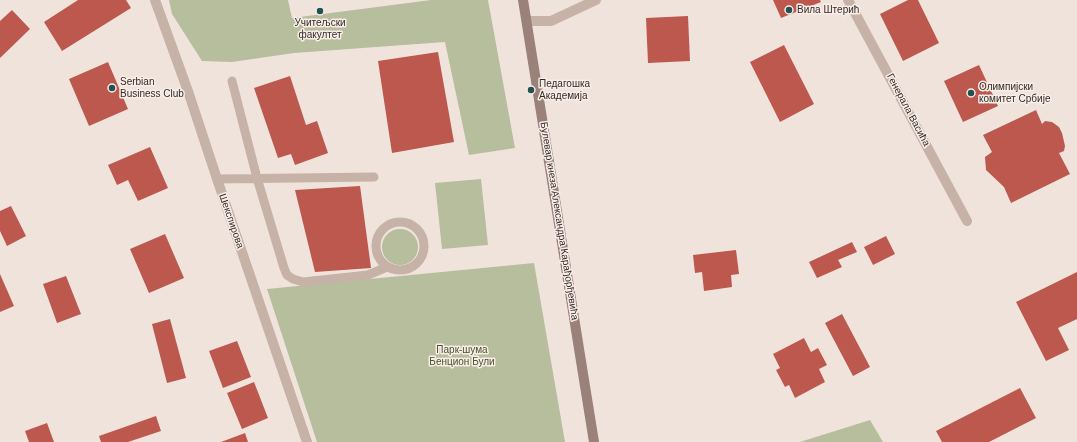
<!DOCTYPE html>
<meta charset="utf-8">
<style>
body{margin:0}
canvas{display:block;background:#f0e3dc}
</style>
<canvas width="1077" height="442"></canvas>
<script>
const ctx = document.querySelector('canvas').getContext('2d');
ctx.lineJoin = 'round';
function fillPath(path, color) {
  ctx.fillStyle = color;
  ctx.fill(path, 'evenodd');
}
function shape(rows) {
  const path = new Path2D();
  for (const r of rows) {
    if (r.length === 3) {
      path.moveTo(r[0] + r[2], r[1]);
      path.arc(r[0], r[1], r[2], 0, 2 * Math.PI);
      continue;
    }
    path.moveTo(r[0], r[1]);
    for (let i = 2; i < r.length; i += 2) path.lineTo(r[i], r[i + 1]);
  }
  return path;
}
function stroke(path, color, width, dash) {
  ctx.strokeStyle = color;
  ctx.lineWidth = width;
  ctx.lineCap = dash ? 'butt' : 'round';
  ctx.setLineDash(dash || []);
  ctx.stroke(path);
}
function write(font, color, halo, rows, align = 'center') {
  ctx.font = font + ' Helvetica,sans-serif';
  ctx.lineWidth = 3;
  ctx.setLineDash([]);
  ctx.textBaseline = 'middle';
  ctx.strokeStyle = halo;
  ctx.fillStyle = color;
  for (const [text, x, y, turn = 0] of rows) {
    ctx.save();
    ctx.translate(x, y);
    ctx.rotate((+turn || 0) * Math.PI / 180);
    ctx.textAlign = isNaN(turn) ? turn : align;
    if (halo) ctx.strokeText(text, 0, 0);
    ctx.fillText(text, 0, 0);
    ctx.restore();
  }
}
const green = shape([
 [169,0,288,0,292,18,431,0,488,0,515,148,469,155,445,42,294,53,232,62,202,61,172,14],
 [481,179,488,245,442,249,435,183],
 [400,247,18],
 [534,263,565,442,317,442,267,289],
 [870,420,883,442,800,442]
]);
const building = shape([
 [78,0,126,0,131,8,62,51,44,22],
 [773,0,820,0,821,2,781,18],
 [908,0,918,0,939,43,903,61,880,14],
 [12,10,30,29,0,58,0,21],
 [688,16,690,61,648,63,646,18],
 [784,45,814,104,780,122,750,62],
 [438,52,454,142,392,153,378,61],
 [108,62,128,109,89,126,69,79],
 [979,65,998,106,963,122,944,81],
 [290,76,306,125,317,121,328,153,295,165,291,154,278,158,254,88],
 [1036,110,1042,124,1045,121,1052,122,1059,127,1062,133,1065,146,1064,151,1059,153,1070,174,1011,203,1004,187,986,170,985,157,992,152,983,135],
 [150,147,168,188,138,201,128,180,117,185,108,165],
 [360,186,371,268,315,272,295,190],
 [11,206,26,236,7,246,0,231,0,211],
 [165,234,184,278,149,293,130,249],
 [886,236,895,254,873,265,864,247],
 [852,242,857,252,838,260,842,267,817,278,809,262],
 [736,250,739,274,731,275,732,287,704,291,702,272,695,273,693,255],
 [1077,272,1077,319,1058,328,1069,350,1046,361,1016,302],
 [0,274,14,306,0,312],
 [66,276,81,314,57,323,43,284],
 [842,314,870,367,853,376,825,323],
 [170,319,186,378,167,383,152,324],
 [804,338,811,352,818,348,827,365,819,369,825,382,795,398,789,385,785,387,776,370,780,368,773,354],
 [237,341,251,377,223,388,209,351],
 [254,382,268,418,242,429,227,393],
 [1020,388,1036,418,989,442,942,442,936,431],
 [156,416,161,431,128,442,101,442,99,436],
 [47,423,54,442,29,442,25,431],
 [245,433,248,442,221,442]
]);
const lane = shape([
 [232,81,257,178,284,268,287,275,293,279,303,282,368,275,387,267],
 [217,179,374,177],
 [400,246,24]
]);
const street = shape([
 [155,0,189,94,217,179,307,442],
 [848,0,967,221],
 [527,21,551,21,596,0]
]);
const secondary = shape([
 [523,0,594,442]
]);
const markers = [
 [789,10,4,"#21524f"],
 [320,11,4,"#21524f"],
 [112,88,4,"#21524f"],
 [531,90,4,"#21524f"],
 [971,93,4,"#21524f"]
];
const poiNames = [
 ["Вила Штерић",797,10],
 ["Учитељски",320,23,"center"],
 ["факултет",320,35,"center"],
 ["Serbian",120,82],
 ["Business Club",120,94],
 ["Педагошка",539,84],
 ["Академија",539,96],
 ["Олимпијски",979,87],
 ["комитет Србије",979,99]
];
const streetNames = [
 ["Генерала Васића",908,110,62],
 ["Шекспирова",231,221,71],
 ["Булевар кнеза Александра Карађорђевића",559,221,81]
];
const parkNames = [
 ["Парк-шума",462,350],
 ["Бенцион Були",462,362]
];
fillPath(green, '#b7be9d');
fillPath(building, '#bc584d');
stroke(lane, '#c7b2a8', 9);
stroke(street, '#c7b2a8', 10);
stroke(secondary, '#9a817a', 10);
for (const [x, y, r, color] of markers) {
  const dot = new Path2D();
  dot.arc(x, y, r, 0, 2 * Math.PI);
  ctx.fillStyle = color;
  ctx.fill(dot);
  stroke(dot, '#f8eee7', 1.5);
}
write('10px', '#342a28', '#f8eee7', poiNames, 'left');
write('10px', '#342a28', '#f8eee7', streetNames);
write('10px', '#49512e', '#f8eee7', parkNames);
</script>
